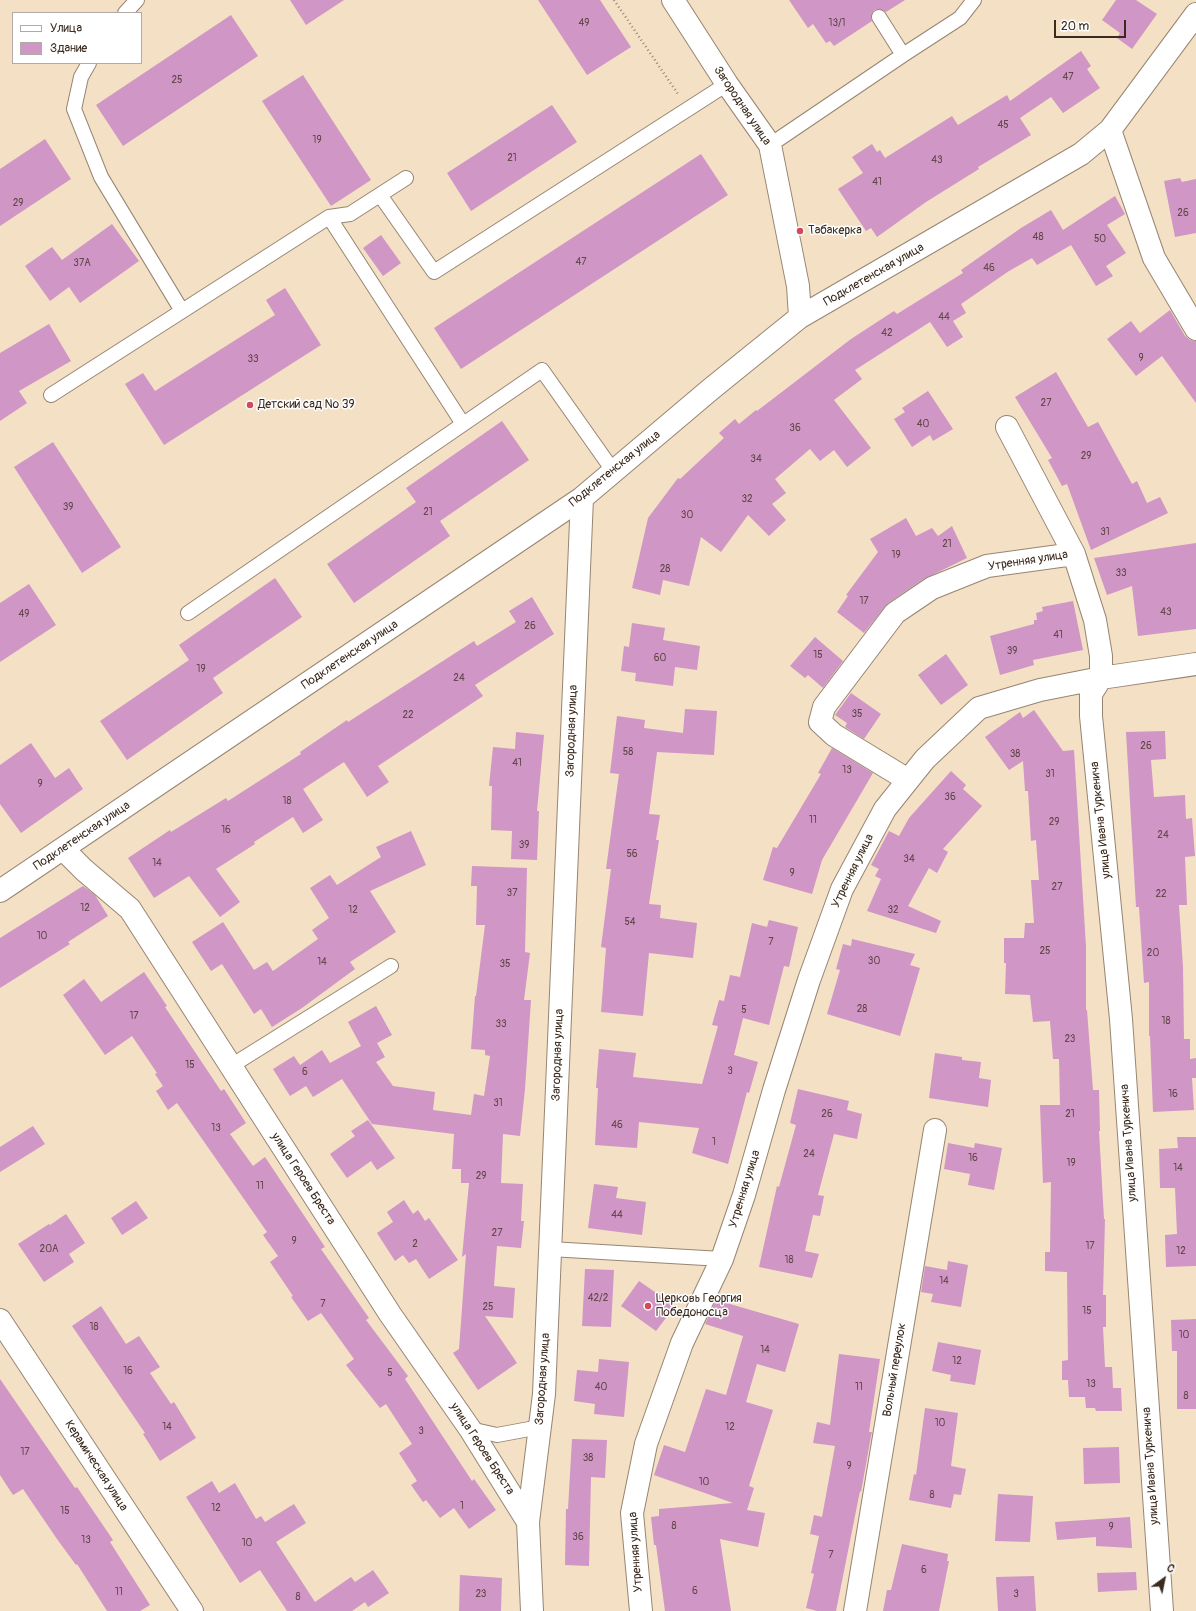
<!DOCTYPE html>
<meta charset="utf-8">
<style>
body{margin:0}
#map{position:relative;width:1196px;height:1611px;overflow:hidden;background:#f3e0c5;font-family:Pangolin,sans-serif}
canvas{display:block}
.legend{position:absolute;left:12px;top:12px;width:130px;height:52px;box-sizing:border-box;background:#fff;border:1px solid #b1aaa5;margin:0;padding:5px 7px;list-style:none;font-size:12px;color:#3b2a1e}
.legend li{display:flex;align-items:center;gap:8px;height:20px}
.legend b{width:20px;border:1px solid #b1aaa5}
.north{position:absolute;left:1144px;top:1559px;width:40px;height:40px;-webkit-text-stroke:3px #fff;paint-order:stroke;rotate:33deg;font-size:11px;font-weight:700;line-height:16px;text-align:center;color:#3b2a1e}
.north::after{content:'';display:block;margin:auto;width:14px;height:18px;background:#3b2a1e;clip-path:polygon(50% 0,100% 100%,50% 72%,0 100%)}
.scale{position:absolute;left:1054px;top:20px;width:72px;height:18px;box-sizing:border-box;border:2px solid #3b2a1e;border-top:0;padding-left:5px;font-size:12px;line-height:14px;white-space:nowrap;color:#3b2a1e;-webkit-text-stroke:3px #fff;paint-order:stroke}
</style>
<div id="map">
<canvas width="1196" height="1611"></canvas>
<ul class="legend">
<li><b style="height:5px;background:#fff"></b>Улица</li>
<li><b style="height:11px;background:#d096c5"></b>Здание</li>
</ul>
<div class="north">С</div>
<div class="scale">20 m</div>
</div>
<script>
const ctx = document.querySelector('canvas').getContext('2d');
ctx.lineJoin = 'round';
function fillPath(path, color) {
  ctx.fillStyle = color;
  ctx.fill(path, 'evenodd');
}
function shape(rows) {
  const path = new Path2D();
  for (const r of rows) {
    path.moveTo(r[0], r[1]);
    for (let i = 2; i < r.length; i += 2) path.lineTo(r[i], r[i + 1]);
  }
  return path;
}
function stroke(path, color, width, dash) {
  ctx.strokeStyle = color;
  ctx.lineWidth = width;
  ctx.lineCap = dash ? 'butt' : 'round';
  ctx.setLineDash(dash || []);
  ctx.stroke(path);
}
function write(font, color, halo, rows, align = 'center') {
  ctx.font = font + ' Pangolin,sans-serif';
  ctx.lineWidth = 3;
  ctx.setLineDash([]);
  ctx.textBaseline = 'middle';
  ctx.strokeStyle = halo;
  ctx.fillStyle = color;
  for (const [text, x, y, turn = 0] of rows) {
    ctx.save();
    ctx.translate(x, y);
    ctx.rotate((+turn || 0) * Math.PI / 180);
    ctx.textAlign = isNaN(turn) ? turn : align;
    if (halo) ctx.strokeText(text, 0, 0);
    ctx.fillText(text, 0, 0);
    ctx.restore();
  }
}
const building = shape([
 [290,0,344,0,306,25],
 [538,0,600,0,631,47,587,75],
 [789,0,905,0,886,12,879,9,874,10,871,17,872,21,834,46,830,41,826,43,813,24,808,28],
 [1116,0,1136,0,1157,14,1132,49,1117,38,1120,33,1102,20],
 [231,15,258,56,123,146,96,105],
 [1081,51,1091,66,1087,69,1100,88,1063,113,1051,97,1020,118,1031,135,978,167,979,169,926,202,877,237,871,228,866,231,838,189,863,173,852,157,872,144,877,152,880,150,885,158,952,116,958,125,1007,95,1010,101],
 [303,75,371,180,331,206,262,101],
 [552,105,577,142,471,211,447,173],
 [45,139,71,179,0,226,0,169],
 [701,154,728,195,461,369,434,328],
 [1180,178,1182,182,1196,179,1196,233,1175,237,1164,181],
 [1115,196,1125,214,1107,225,1126,253,1106,266,1113,276,1096,286,1071,245,1037,265,1032,258,1009,271,961,304,966,313,953,321,963,337,947,347,930,322,855,370,862,379,834,400,871,448,847,467,834,450,820,461,810,449,775,479,786,493,772,504,786,520,769,536,748,515,721,552,701,537,689,586,663,580,660,595,632,588,648,518,678,478,680,479,724,438,719,433,735,419,739,424,756,410,757,411,851,339,894,311,897,314,963,273,961,270,1021,228,1051,210,1063,230],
 [112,224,139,261,80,303,69,287,50,301,25,266,52,247,62,260],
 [381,235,401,263,383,276,363,248],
 [285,288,321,345,164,445,125,384,143,373,155,391,275,315,266,300],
 [1170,310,1185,336,1190,340,1196,341,1196,403,1162,356,1136,376,1107,339,1131,321,1140,333],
 [49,324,71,361,19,391,27,403,0,421,0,353],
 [1056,372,1088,427,1098,422,1132,484,1137,481,1147,503,1160,497,1168,513,1091,550,1067,484,1062,486,1048,460,1052,458,1015,397],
 [928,391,953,429,933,441,930,435,912,447,894,419,905,412,902,408],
 [502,421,529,460,440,521,450,536,354,603,327,564,416,502,406,488],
 [53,442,121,547,82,573,14,467],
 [906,518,916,536,932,528,938,536,952,526,967,558,922,580,888,603,864,633,837,612,848,596,846,595,878,552,870,539],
 [1196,543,1196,629,1138,636,1132,586,1107,595,1094,558],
 [275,578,302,617,213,678,223,693,127,760,100,721,189,660,179,645],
 [29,584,56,625,0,662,0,603],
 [532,597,554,634,475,685,483,696,378,766,389,782,367,797,344,762,303,789,323,820,303,833,293,817,254,842,255,844,216,869,240,902,220,917,189,876,154,898,128,858,170,830,171,832,226,798,228,801,301,754,300,752,347,720,348,722,474,641,477,646,516,622,509,611],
 [1073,601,1083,650,1033,660,1034,665,1000,675,990,636,1034,624,1034,620,1037,620,1036,613,1043,611,1042,607],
 [632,623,665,628,663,640,700,646,697,670,675,667,673,686,635,681,636,673,621,671,624,646,629,647],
 [815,637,843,661,823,688,808,675,805,678,790,666],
 [946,654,968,685,941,705,918,675],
 [851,693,881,714,864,739,845,727,847,723,835,715],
 [685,709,717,711,714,755,657,752,649,814,660,815,656,840,659,840,649,904,661,905,660,918,697,923,693,958,649,953,643,1016,601,1012,606,948,601,947,611,869,606,869,619,774,610,773,617,716,645,720,644,728,683,733],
 [1034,710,1063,751,1074,750,1086,947,1086,1010,1087,1010,1093,1090,1099,1090,1100,1131,1099,1131,1104,1219,1105,1219,1103,1295,1106,1295,1106,1327,1103,1327,1105,1367,1112,1367,1113,1388,1121,1388,1122,1411,1096,1411,1095,1408,1086,1408,1085,1397,1069,1397,1068,1380,1062,1380,1062,1361,1068,1360,1067,1272,1045,1271,1045,1252,1050,1252,1051,1182,1043,1183,1040,1105,1060,1105,1059,1059,1053,1059,1050,1021,1033,1022,1030,995,1005,994,1006,963,1004,963,1004,938,1024,938,1025,923,1034,923,1031,880,1039,880,1036,840,1031,841,1028,791,1025,791,1023,761,1009,770,985,737,1020,712,1023,718],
 [1165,731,1166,759,1151,760,1154,797,1185,795,1186,819,1192,818,1195,856,1185,857,1187,905,1179,905,1183,967,1184,1039,1190,1039,1190,1059,1196,1058,1196,1078,1192,1078,1194,1110,1153,1112,1150,1036,1149,1036,1149,982,1144,983,1139,907,1136,907,1126,732],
 [516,732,544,735,537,811,539,811,537,860,511,859,512,831,491,830,492,786,489,786,493,747,515,749],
 [31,743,55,778,69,768,83,789,21,833,0,804,0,765],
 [832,748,873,773,822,860,812,894,763,880,773,847,777,848,821,774,818,773],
 [951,771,966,785,963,789,982,806,943,849,948,852,937,873,929,868,908,906,941,921,936,933,867,911,881,879,875,876,879,869,871,865,889,831,899,836,909,818],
 [411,831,426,865,370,891,396,932,350,962,355,969,302,1008,272,1027,261,1009,254,1014,222,964,211,971,192,942,223,922,254,970,267,962,273,971,318,939,312,930,329,918,310,888,330,875,337,885,381,857,376,847],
 [472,866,527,868,525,952,530,953,524,1000,531,1000,525,1089,520,1136,503,1134,501,1183,523,1184,521,1221,524,1221,521,1248,497,1246,494,1286,515,1288,513,1318,485,1316,517,1363,478,1390,453,1353,459,1349,466,1254,462,1257,469,1183,461,1183,461,1169,452,1169,454,1134,372,1124,342,1079,313,1097,306,1086,290,1096,273,1069,294,1056,300,1065,322,1050,330,1063,361,1046,348,1022,376,1006,392,1035,377,1043,385,1057,376,1062,393,1086,435,1092,433,1110,471,1115,474,1094,484,1096,490,1056,485,1055,485,1050,471,1049,475,996,476,996,485,925,476,925,477,886,471,886],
 [83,886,95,895,108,916,68,942,70,944,0,988,0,938],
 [769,920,798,927,789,967,784,966,769,1025,743,1018,734,1055,758,1062,749,1093,747,1092,728,1164,692,1153,699,1128,639,1122,637,1148,595,1145,598,1088,596,1088,599,1049,636,1053,633,1077,702,1084,718,1026,712,1025,719,1000,724,1001,730,975,740,977,752,923,767,927],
 [852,939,915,954,910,965,920,968,900,1036,827,1014,840,970,836,969,843,944,851,946],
 [144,972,167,1006,165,1007,221,1091,224,1089,246,1123,230,1134,253,1166,265,1157,325,1247,321,1249,369,1318,366,1320,408,1376,405,1379,472,1481,474,1479,496,1510,469,1529,454,1508,440,1518,426,1500,423,1502,411,1485,417,1481,399,1453,412,1444,386,1404,380,1408,346,1365,354,1359,321,1313,308,1321,291,1297,293,1296,270,1262,278,1256,263,1235,267,1232,177,1103,168,1110,156,1091,163,1086,155,1074,157,1073,132,1036,105,1055,63,995,84,979,101,1002],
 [935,1053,962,1057,962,1060,981,1062,979,1078,991,1080,988,1107,929,1098],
 [798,1089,849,1101,847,1110,862,1114,857,1139,834,1134,818,1195,824,1196,820,1216,813,1215,805,1251,819,1254,812,1278,759,1267,777,1186,779,1187,796,1125,790,1123],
 [368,1120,395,1158,377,1170,371,1161,347,1178,330,1154,355,1136,351,1131],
 [33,1126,45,1144,0,1172,0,1147],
 [1177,1137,1196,1137,1196,1266,1166,1267,1165,1235,1177,1234,1175,1188,1160,1188,1159,1149,1178,1148],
 [948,1143,974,1148,975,1143,1002,1148,994,1190,968,1185,970,1174,944,1169],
 [594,1184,618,1187,616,1198,646,1202,642,1235,588,1228],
 [404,1200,413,1214,418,1210,425,1221,429,1218,458,1260,429,1279,416,1259,409,1263,403,1255,395,1261,377,1233,393,1222,387,1212],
 [136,1201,148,1218,122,1235,111,1218],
 [66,1214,85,1243,69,1254,74,1262,44,1282,18,1244,49,1224,50,1225],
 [948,1261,968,1265,961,1307,931,1302,933,1294,921,1292,925,1266,947,1270],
 [585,1269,614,1270,611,1327,582,1326],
 [639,1281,675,1306,656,1331,621,1306],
 [716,1300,799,1324,785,1372,757,1364,746,1402,773,1410,749,1486,754,1488,747,1510,765,1513,758,1547,720,1539,731,1611,665,1611,656,1545,654,1545,651,1517,659,1516,659,1509,733,1503,654,1475,664,1445,685,1452,706,1389,726,1395,743,1336,705,1324],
 [101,1306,126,1344,139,1336,160,1367,150,1373,171,1404,174,1402,196,1438,160,1461,143,1434,145,1433,72,1326],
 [1196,1319,1196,1409,1177,1409,1177,1351,1172,1351,1171,1320],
 [938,1342,981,1350,975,1385,950,1381,951,1375,932,1371],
 [839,1354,880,1359,869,1432,872,1432,871,1436,861,1492,860,1491,836,1611,817,1611,806,1608,814,1574,811,1573,819,1536,810,1534,814,1515,822,1517,835,1446,813,1443,817,1422,830,1425],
 [599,1359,629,1362,624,1417,594,1414,595,1404,574,1401,577,1370,598,1372],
 [0,1379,75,1488,77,1487,113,1540,110,1542,150,1605,140,1611,107,1611,77,1564,76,1565,57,1539,23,1489,13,1495,0,1475],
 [925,1408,958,1413,951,1466,966,1469,961,1495,954,1494,951,1508,909,1500,914,1474,916,1475],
 [572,1439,607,1440,605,1478,591,1477,589,1566,565,1565,566,1509,568,1509],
 [1119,1447,1120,1483,1084,1484,1083,1448],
 [212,1481,219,1493,235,1483,256,1519,261,1516,265,1522,294,1504,306,1523,276,1542,315,1602,351,1577,355,1582,373,1570,389,1593,368,1607,365,1602,352,1611,287,1611,260,1570,240,1583,186,1497],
 [998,1494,1033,1496,1030,1542,995,1541],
 [1130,1517,1132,1548,1096,1546,1096,1537,1057,1540,1055,1522],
 [902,1544,948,1554,947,1561,949,1561,939,1611,883,1611,887,1590,891,1590],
 [1136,1572,1137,1590,1098,1592,1097,1573],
 [460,1575,502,1578,501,1611,459,1611],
 [1034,1576,1036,1611,998,1611,996,1577]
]);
const path = shape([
 [614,0,678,94]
]);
const service = shape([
 [125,13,137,0],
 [879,17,903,55,960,18,974,0],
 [89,63,81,77,74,109,101,177,182,311],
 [770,145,903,55],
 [380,195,434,272,727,84],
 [329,217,463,424],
 [51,395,329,217,350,214,406,178],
 [188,613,542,370,614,472],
 [231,1066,391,966],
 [550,1249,722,1259],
 [470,1429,497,1435,540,1427]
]);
const minor = shape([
 [673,0,727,84,770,145,798,286,800,317],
 [1110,130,1154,258,1196,329],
 [1007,427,1074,554,1095,620,1101,656,1101,678,1091,694,1091,716,1121,1019,1162,1611],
 [908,780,834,735,820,722,824,707,895,613,932,588,987,566,1074,554],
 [63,849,84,870,130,909,390,1314,470,1429,528,1522],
 [0,891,582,498,711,389,800,317,1081,154,1110,130,1196,14],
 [0,1320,192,1611],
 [532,1611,528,1522,544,1394,582,498],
 [641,1611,632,1513,646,1444,682,1343,722,1259,744,1195,774,1090,809,980,842,889,885,809,925,759,979,708,1040,690,1101,678,1196,664],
 [855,1611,935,1130]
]);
const markers = [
 [800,231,4,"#d1495b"],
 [250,405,4,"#d1495b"],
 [648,1306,4,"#d1495b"]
];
const numberNames = [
 ["49",584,23],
 ["13/1",837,23],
 ["47",1068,77],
 ["25",177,80],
 ["45",1003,125],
 ["19",317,140],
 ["21",512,158],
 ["43",937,160],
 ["41",877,182],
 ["29",18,203],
 ["26",1183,213],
 ["48",1038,237],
 ["50",1100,239],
 ["47",581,262],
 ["37А",82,263],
 ["46",989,268],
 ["44",944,317],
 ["42",887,333],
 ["9",1141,358],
 ["33",253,359],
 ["27",1046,403],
 ["40",923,424],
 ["36",795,428],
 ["29",1086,456],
 ["34",756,459],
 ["32",747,499],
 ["39",68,507],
 ["21",428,512],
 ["30",687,515],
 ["31",1105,532],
 ["21",947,544],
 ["19",896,555],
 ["28",665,569],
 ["33",1121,573],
 ["17",864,601],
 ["43",1166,612],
 ["49",24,614],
 ["26",530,626],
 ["41",1058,635],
 ["39",1012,651],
 ["15",818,655],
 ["60",660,658],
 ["19",201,669],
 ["24",459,678],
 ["35",857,714],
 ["22",408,715],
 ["26",1146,746],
 ["58",628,752],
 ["38",1015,754],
 ["41",517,763],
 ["13",847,770],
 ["31",1050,774],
 ["9",40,784],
 ["36",950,797],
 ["18",287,801],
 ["11",813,820],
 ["29",1054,822],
 ["16",226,830],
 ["24",1163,835],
 ["39",524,845],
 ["56",632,854],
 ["34",909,859],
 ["14",157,863],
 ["9",792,873],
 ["27",1057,887],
 ["37",512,893],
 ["22",1161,894],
 ["12",85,908],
 ["12",353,910],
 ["32",893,910],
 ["54",630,922],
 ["10",42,936],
 ["7",771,942],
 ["25",1045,951],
 ["20",1153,953],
 ["30",874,961],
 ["14",322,962],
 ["35",505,964],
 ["28",862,1009],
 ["5",744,1010],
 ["17",134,1016],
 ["18",1166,1021],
 ["33",501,1024],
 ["23",1070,1039],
 ["15",190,1065],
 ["3",730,1071],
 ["6",305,1072],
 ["16",1173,1094],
 ["31",498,1103],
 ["26",827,1114],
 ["21",1070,1114],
 ["46",617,1125],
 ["13",216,1128],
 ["1",714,1142],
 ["24",809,1154],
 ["16",973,1158],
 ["19",1071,1163],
 ["14",1178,1168],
 ["29",481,1176],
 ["11",260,1186],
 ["44",617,1215],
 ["27",497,1233],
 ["9",294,1241],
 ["2",415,1244],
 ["17",1090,1246],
 ["20А",49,1249],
 ["12",1181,1251],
 ["18",789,1260],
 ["14",944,1281],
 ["42/2",598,1298],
 ["7",323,1304],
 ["25",488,1307],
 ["15",1087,1311],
 ["18",94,1327],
 ["10",1184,1335],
 ["14",765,1350],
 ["12",957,1361],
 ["16",128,1371],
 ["5",390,1373],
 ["13",1091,1384],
 ["40",601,1387],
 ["11",859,1387],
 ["8",1186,1396],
 ["10",940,1423],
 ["14",167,1427],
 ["12",730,1427],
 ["3",421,1431],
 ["17",25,1452],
 ["38",588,1458],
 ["9",849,1466],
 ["10",704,1482],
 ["8",932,1495],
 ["1",462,1506],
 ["12",216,1508],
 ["15",65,1511],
 ["8",674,1526],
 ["9",1111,1527],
 ["36",578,1537],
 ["13",86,1540],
 ["10",247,1543],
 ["7",831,1555],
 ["6",924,1570],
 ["6",695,1591],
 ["11",119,1592],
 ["23",481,1594],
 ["3",1016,1594],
 ["8",298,1597]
];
const streetNames = [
 ["Загородная улица",742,106,56],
 ["Подклетенская улица",874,275,-30],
 ["Подклетенская улица",615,469,-39],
 ["Утренняя улица",1028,561,-9],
 ["Подклетенская улица",350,655,-34],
 ["Загородная улица",572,731,-88],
 ["улица Ивана Туркенича",1101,820,-96],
 ["Подклетенская улица",82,836,-34],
 ["Утренняя улица",853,871,-64],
 ["Загородная улица",558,1055,-88],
 ["улица Ивана Туркенича",1129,1143,-94],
 ["улица Героев Бреста",303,1179,57],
 ["Утренняя улица",745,1189,-73],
 ["Вольный переулок",895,1370,-81],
 ["Загородная улица",543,1379,-86],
 ["улица Героев Бреста",482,1449,57],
 ["Керамическая улица",96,1466,57],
 ["улица Ивана Туркенича",1151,1466,-94],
 ["Утренняя улица",636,1552,-94]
];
const poiNames = [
 ["Табакерка",808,231],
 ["Детский сад № 39",258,405],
 ["Церковь Георгия",656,1299],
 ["Победоносца",656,1313]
];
fillPath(building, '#d096c5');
stroke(service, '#978572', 16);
stroke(minor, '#978572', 24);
stroke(path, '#978572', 2.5, [1, 3]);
stroke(service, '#fff', 14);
stroke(minor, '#fff', 22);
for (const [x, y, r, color] of markers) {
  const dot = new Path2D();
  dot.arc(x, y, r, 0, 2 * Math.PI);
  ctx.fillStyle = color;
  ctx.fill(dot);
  stroke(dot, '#fff', 1.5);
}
write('10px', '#604548', null, numberNames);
write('12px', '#3b2a1e', '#fff', streetNames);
write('12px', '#3b2a1e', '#fff', poiNames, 'left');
</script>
